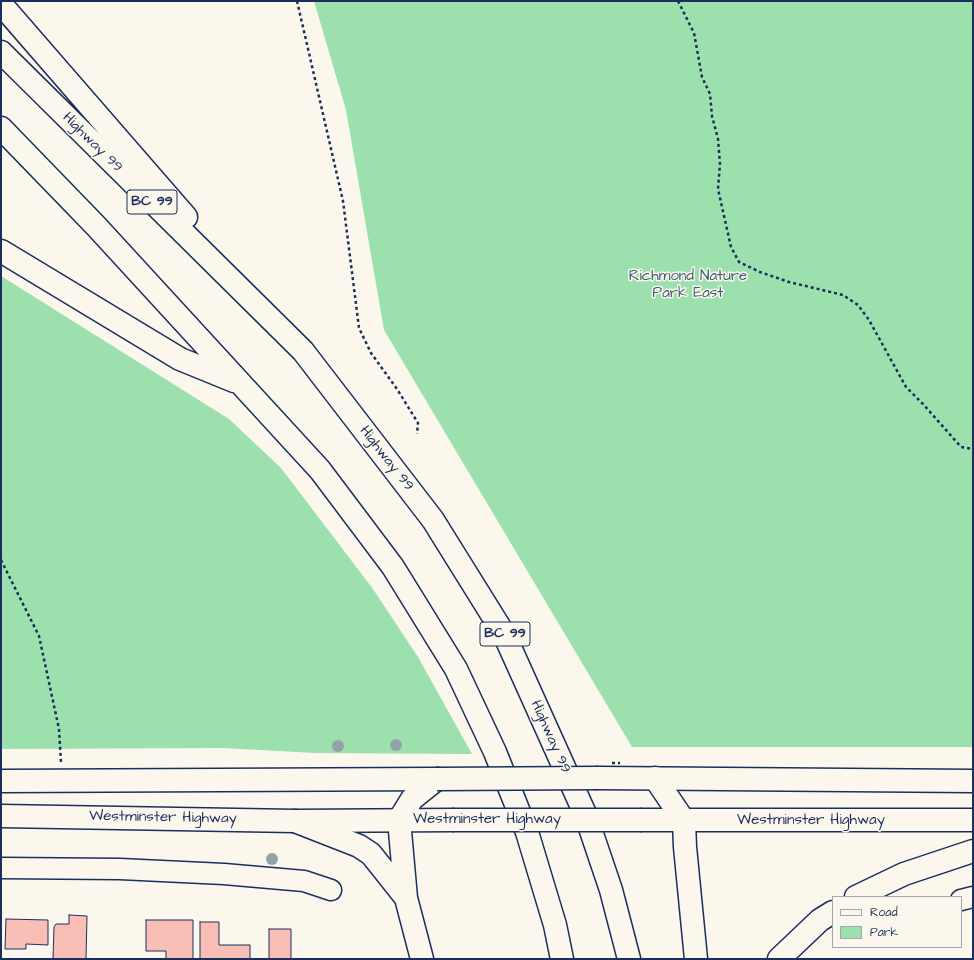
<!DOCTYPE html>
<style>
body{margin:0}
#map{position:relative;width:974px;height:960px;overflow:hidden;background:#fbf7ec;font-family:"Architects Daughter",sans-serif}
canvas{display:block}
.frame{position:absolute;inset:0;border:2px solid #1b2f5e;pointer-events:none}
.legend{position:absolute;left:832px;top:896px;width:130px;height:52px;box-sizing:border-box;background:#fbf7ec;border:1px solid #a1a7b3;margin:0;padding:5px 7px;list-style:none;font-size:12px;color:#1b2f5e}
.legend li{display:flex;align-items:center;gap:8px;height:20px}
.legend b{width:20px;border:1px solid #a1a7b3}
</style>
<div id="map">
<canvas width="974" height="960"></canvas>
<div class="frame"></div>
<ul class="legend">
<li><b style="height:5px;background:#fbf7ec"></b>Road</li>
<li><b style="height:11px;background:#9ce1ad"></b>Park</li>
</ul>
</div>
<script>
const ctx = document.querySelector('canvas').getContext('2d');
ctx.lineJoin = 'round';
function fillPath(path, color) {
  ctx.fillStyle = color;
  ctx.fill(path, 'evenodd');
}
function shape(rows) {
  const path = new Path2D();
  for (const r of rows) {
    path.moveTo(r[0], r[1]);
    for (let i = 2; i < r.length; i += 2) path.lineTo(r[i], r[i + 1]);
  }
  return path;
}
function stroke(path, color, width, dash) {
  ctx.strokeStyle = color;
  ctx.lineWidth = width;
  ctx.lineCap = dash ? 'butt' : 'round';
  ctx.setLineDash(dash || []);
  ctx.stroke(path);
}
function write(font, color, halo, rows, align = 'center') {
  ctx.font = font + ' "Architects Daughter",sans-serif';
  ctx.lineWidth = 3;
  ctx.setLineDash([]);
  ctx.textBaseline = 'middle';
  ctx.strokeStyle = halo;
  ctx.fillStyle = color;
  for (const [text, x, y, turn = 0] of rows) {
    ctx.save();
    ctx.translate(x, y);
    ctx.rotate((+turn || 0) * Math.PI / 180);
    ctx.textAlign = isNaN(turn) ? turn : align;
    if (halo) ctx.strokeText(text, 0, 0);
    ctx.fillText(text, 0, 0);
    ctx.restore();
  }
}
const green = shape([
 [314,1,973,1,973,747,632,747,384,330,346,110],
 [1,276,229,419,281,468,373,589,418,657,472,754,315,753,223,748,1,749]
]);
const building = shape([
 [69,915,87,916,86,959,53,959,54,927,56,924,69,924,69,915],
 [6,919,48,920,48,945,26,944,26,949,5,949,6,919],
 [146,920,193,920,193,959,166,959,166,951,146,951,146,920],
 [200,922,219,922,219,945,250,945,250,959,200,959,200,922],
 [269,929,291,929,291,959,315,959,269,959,269,929]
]);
const path = shape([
 [297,1,343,201,359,328,371,353,397,389,418,423,417,434],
 [678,1,694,33,702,77,710,94,712,116,718,139,720,164,718,189,731,247,739,262,760,272,789,282,843,295,858,305,869,320,906,387,923,404,961,447,973,449],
 [1,560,39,636,59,729,61,762]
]);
const minor = shape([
 [1,868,120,869,224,874,304,881,331,890],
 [961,900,973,897]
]);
const major = shape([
 [598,778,973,781],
 [1,781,437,779],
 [1,816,295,821,452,820],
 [642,820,973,820]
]);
const highway = shape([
 [1,4,186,217],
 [1,52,303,351,433,520,504,634,586,816,611,890,629,959],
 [1,128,96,226,320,470,393,567,456,669,495,752,527,832,555,925,562,959],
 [1,251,180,359,234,381],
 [655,778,684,821,685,847,696,959],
 [295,821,359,846,371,854,406,898],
 [856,897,904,874,973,851],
 [422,959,406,898,399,820,412,799,437,779],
 [779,959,820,920,833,912]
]);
const pathBridge = shape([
 [612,763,620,763]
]);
const majorBridge = shape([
 [437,779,598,778],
 [452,820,642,820]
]);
const trees = [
 [396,745],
 [338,746],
 [272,859]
];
const shields = [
 [152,202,50],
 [505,634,50]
];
const shieldNames = [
 ["BC 99",152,202],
 ["BC 99",505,634]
];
const streetNames = [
 ["Highway 99",92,143,45],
 ["Highway 99",386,459,52],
 ["Highway 99",550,737,66],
 ["Westminster Highway",163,818,1],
 ["Westminster Highway",487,820],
 ["Westminster Highway",811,821]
];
const parkNames = [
 ["Richmond Nature",688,277],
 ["Park East",688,294]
];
fillPath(green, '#9ce1ad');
fillPath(building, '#f9beb5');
stroke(building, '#1b2f5e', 1);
stroke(minor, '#1b2f5e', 23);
stroke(major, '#1b2f5e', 25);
stroke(highway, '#1b2f5e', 25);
stroke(path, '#1b2f5e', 2.5, [3, 3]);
stroke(minor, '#fbf7ec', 20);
stroke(major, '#fbf7ec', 22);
stroke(highway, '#fbf7ec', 22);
stroke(majorBridge, '#1b2f5e', 25, []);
stroke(pathBridge, '#1b2f5e', 2.5, [3, 3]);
stroke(majorBridge, '#fbf7ec', 22);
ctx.fillStyle = '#91a2a9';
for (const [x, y] of trees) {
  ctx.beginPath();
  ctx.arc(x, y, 6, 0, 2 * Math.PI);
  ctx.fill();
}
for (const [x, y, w] of shields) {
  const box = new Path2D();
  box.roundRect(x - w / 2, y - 12, w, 24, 3);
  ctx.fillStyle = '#fbf7ec';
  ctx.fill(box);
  stroke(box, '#1b2f5e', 1);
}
write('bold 14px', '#1b2f5e', null, shieldNames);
write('15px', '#1b2f5e', '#fbf7ec', streetNames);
write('15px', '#3b5c72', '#fbf7ec', parkNames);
</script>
